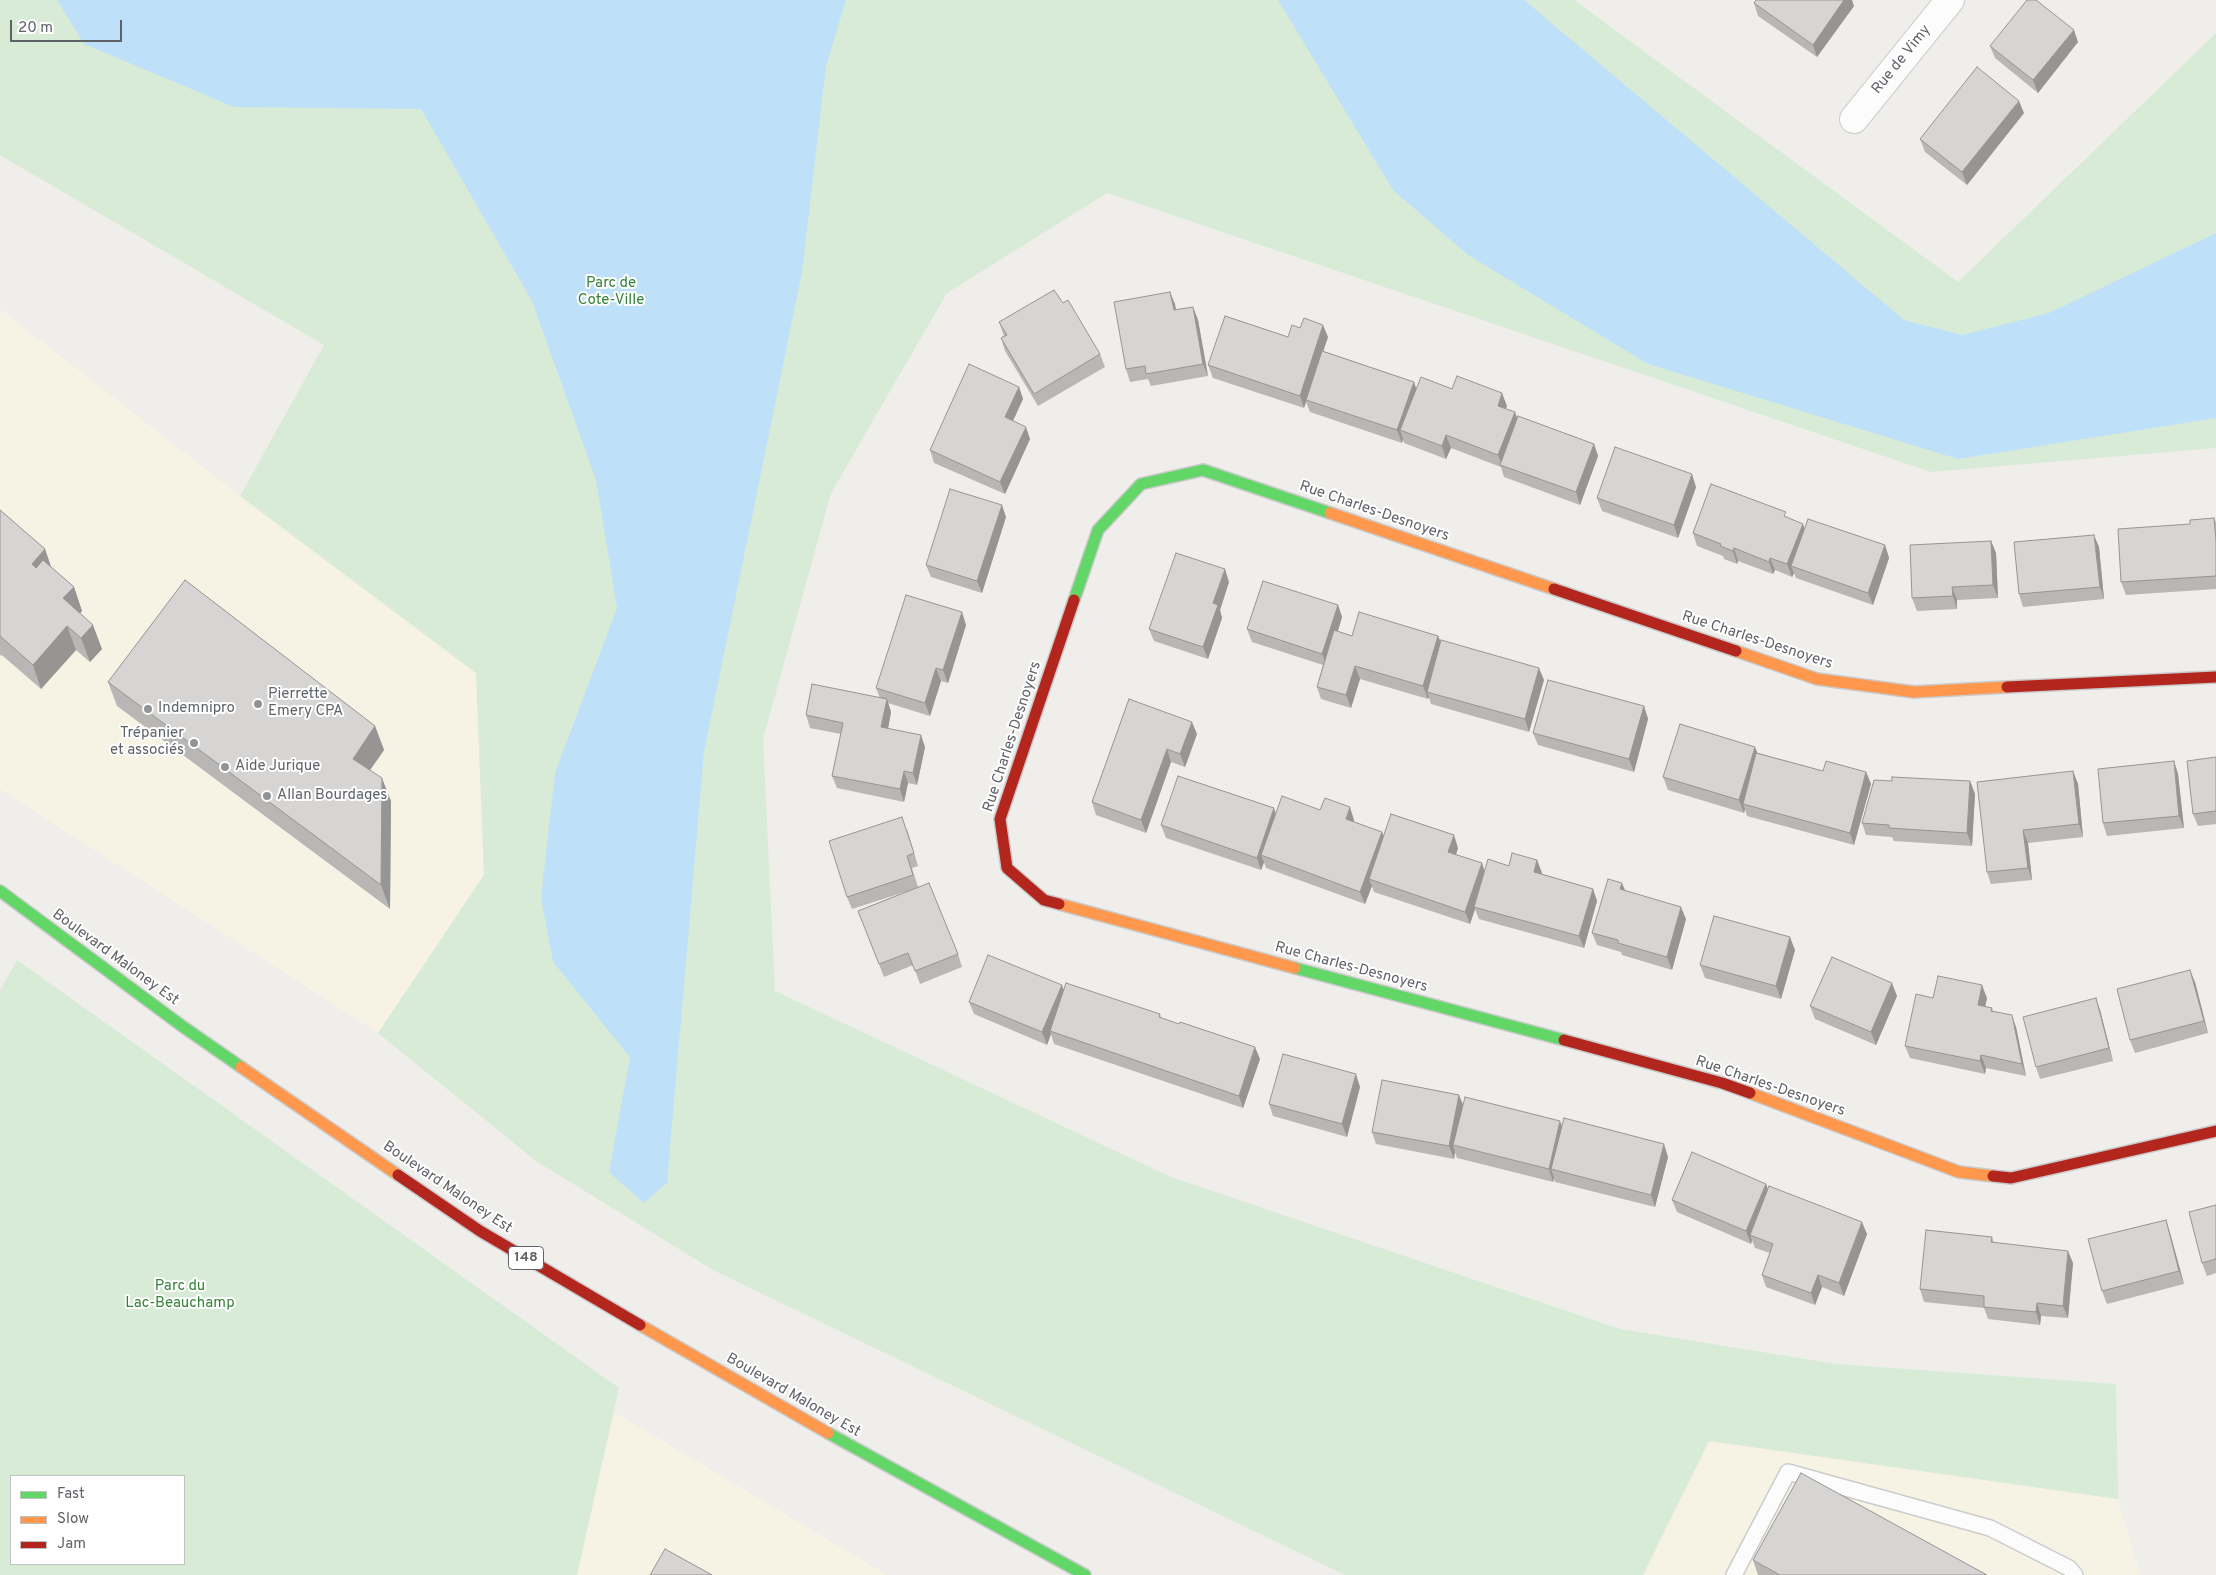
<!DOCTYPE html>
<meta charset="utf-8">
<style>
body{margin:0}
#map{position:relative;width:2216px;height:1575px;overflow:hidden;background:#efeeea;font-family:Overpass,sans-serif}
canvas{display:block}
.legend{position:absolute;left:10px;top:1475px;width:175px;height:90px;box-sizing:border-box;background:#fff;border:1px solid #bfc1c3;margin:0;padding:6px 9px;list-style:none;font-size:15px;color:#5f6368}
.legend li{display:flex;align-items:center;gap:10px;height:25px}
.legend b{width:25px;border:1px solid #bfc1c3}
.scale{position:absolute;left:10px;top:20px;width:112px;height:22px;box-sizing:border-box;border:2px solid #5f6368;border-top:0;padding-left:6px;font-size:15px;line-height:18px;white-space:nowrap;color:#5f6368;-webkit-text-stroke:4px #fff;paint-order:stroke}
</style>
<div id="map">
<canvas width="2216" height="1575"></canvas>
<ul class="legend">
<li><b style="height:6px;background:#63d668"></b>Fast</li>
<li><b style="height:6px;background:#ff974d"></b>Slow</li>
<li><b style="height:6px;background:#b3261e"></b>Jam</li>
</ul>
<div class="scale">20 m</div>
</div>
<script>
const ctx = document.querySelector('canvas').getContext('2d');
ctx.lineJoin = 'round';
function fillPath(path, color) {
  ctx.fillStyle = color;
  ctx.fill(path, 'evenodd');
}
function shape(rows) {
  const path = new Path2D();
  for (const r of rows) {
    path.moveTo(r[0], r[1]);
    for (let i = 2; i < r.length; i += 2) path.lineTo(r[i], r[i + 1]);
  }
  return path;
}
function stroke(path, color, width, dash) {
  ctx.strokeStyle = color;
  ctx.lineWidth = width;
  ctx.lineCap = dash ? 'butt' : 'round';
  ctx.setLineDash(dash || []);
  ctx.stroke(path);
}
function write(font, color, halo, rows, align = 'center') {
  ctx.font = font + ' Overpass,sans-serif';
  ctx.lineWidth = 4;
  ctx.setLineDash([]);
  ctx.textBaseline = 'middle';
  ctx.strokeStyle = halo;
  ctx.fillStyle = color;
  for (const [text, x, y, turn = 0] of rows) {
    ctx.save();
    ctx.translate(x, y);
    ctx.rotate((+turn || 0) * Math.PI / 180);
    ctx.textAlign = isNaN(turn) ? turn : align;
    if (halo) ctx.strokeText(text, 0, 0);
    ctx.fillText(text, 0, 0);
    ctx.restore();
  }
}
const commercial = shape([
 [0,309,240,496,476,673,484,875,378,1033,0,789],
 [614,1412,887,1575,577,1575],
 [1709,1441,2118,1499,2140,1575,1643,1575]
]);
const green = shape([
 [0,0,1574,0,1958,282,2216,33,2216,448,1931,472,1107,193,947,293,831,493,763,739,775,991,1171,1177,1620,1329,1836,1364,2116,1384,2118,1499,1709,1441,1643,1575,1345,1575,713,1270,536,1161,378,1033,484,875,476,673,240,496,324,345,0,155],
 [17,960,619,1388,577,1575,0,1575,0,991],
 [11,1476,184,1476,184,1564,11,1564]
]);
const water = shape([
 [57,0,846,0,826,66,802,272,704,752,667,1183,644,1203,609,1172,630,1057,553,962,541,898,555,773,617,608,596,480,532,301,421,109,234,107,84,44],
 [1278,0,1524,0,1904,320,1962,335,2049,313,2216,233,2216,418,1958,459,1648,364,1468,255,1393,190]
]);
const lane = shape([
 [1734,1575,1788,1472,1990,1528,2069,1568,2075,1575]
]);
const street = shape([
 [1854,119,1950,0]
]);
const fast = shape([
 [1074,600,1098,530,1141,484,1203,470,1330,513],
 [0,891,182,1026,241,1067],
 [1295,968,1564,1040],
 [828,1433,1085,1575]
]);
const slow = shape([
 [1330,513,1554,589],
 [1736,651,1817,679,1914,692,2007,687],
 [1059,904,1295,968],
 [241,1067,398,1175],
 [1750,1093,1959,1172,1993,1176],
 [640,1325,828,1433]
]);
const jam = shape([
 [1554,589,1736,651],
 [2007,687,2216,677],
 [1059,904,1044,900,1007,868,1000,819,1074,600],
 [1564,1040,1722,1083,1750,1093],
 [398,1175,480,1231,640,1325],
 [1993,1176,2011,1178,2216,1131]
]);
const wall = shape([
 [1754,3,1854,6,1817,57,1758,16],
 [2078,42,2038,93,1995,58,1990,46],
 [2024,113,1967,185,1925,152,1920,139],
 [1063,303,1100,354,1105,367,1038,406,1005,351,1001,338,1004,336,999,322],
 [1175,304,1176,310,1193,307,1198,320,1208,376,1151,386,1148,379,1130,382,1126,369],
 [1328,337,1323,351,1414,382,1416,389,1452,389,1507,406,1506,409,1515,412,1517,418,1594,444,1598,456,1580,505,1504,477,1501,467,1451,448,1446,459,1404,443,1403,439,1402,443,1310,412,1306,402,1304,408,1213,378,1208,365],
 [1019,387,1023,399,1013,421,1030,439,1005,494,934,463,930,450],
 [1696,487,1678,538,1602,511,1597,498],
 [0,510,45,549,51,567,74,587,82,611,80,613,102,649,90,662,76,650,41,689,3,656,0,655],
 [1006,517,982,593,931,577,926,565],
 [1787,517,1804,528,1885,545,1889,558,1873,605,1796,578,1794,573,1792,577,1775,570,1773,574,1738,561,1737,564,1724,559,1723,556,1697,546,1693,533],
 [2214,518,2216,522,2216,589,2126,595,2121,582,2190,524],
 [1991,541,1996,553,1998,598,1957,600,1957,609,1917,611,1912,598],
 [2099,547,2104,599,2023,607,2019,594],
 [1229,582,1220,610,1222,618,1208,659,1154,641,1149,629],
 [1338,605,1342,617,1338,631,1352,636,1438,636,1441,642,1544,680,1529,732,1431,704,1429,697,1428,699,1360,679,1351,708,1321,699,1317,687,1323,665,1252,642,1247,629],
 [966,625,948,683,941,681,930,716,888,703,891,712,888,728,925,747,917,785,908,783,904,802,837,788,832,776,841,734,810,728,806,715,880,698,876,688],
 [108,682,375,726,384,750,370,770,391,801,390,909,117,706],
 [1129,699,1197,734,1185,767,1171,762,1146,833,1096,815,1092,802],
 [1644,706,1648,719,1634,772,1538,745,1533,733],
 [1758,753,1823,771,1866,772,1871,784,1854,845,1747,816,1745,809,1744,813,1668,790,1663,777],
 [2216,757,2216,824,2198,826,2193,814],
 [2174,761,2178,774,2184,828,2107,836,2103,823],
 [2073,771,2078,784,2083,837,2028,843,2032,880,1991,884,1987,872],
 [1892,781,1970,781,1975,794,1972,846,1894,841,1892,837,1866,835,1862,823],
 [1320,810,1354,820,1353,822,1382,832,1384,837,1458,848,1456,854,1485,871,1537,860,1542,873,1542,874,1593,889,1597,901,1584,948,1479,919,1475,909,1470,924,1374,892,1372,886,1365,904,1266,868,1264,862,1261,870,1166,838,1161,825],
 [907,829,918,866,912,868,918,887,958,954,962,967,920,984,913,965,884,977,858,911,908,891,852,909,847,897],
 [1625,890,1686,919,1672,970,1622,955,1621,952,1597,945,1592,933],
 [1795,950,1781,999,1705,978,1700,965],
 [2195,982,2208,1033,2135,1053,2130,1040],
 [1064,989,1160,1014,1161,1018,1260,1059,1243,1108,1054,1044,1051,1034,1047,1045,974,1014,969,1002],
 [1897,996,1876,1045,1815,1019,1810,1006],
 [1933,998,1987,998,1985,1006,1992,1008,1993,1011,2016,1027,2026,1076,1986,1068,1985,1074,1910,1058,1905,1046],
 [2100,1010,2113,1061,2040,1079,2036,1067],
 [1360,1087,1347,1137,1273,1116,1269,1104],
 [1463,1105,1562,1126,1668,1157,1655,1207,1555,1182,1554,1178,1553,1182,1457,1158,1455,1152,1454,1159,1376,1144,1372,1132],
 [1766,1184,1768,1189,1867,1234,1844,1296,1822,1287,1815,1305,1766,1287,1762,1275,1770,1253,1755,1248,1752,1240,1751,1244,1677,1212,1672,1200],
 [2216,1205,2216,1273,2207,1276,2202,1263],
 [2166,1220,2170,1233,2184,1284,2107,1304,2102,1291],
 [1992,1237,1994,1243,2073,1263,2068,1318,2041,1316,2040,1325,1988,1319,1984,1308,1924,1302,1920,1289],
 [1753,1560,1987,1575,1758,1575]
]);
const shadedWall = shape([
 [1844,0,1852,0,1854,6,1817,57,1813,45],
 [2074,30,2078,42,2038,93,2033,80],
 [2019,101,2024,113,1967,185,1962,172],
 [1170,292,1175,304,1178,323,1174,310],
 [1193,307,1198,320,1208,376,1203,364],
 [1323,325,1328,337,1307,400,1306,400,1306,402,1304,408,1300,396],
 [1414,382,1418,394,1400,430,1403,439,1402,443,1397,430],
 [1019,387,1023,399,1009,429,1005,417],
 [1502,393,1507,406,1502,418,1498,406],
 [1515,412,1519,425,1502,465,1498,455],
 [1026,427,1030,439,1005,494,1000,482],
 [1446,435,1451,448,1446,459,1442,446],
 [1594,444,1598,456,1580,505,1576,492],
 [1692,474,1696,487,1678,538,1674,525],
 [1002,505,1006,517,982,593,977,581],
 [1803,524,1807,536,1791,566,1794,573,1792,577,1787,564],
 [2094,535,2099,547,2104,599,2100,587],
 [1991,541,1996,553,1998,598,1993,585],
 [1885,545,1889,558,1873,605,1868,593],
 [1734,548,1738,561,1737,564,1733,551],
 [45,549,53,573,40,588,32,564],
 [1770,558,1775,570,1773,574,1769,562],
 [1225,569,1229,582,1220,610,1222,618,1208,659,1203,647,1213,603],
 [74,587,82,611,72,622,63,598],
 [1952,587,1957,600,1957,609,1953,596],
 [1338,605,1342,617,1327,666,1322,654],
 [962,612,966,625,948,683,943,670],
 [93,625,102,649,90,662,81,638],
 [67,626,76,650,41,689,33,665],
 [1438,636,1443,648,1427,692,1429,697,1428,699,1423,686],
 [1355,666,1360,679,1351,708,1346,695],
 [936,668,941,681,930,716,925,703],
 [1539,668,1544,680,1529,732,1525,719],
 [887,699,891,712,886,740,881,727],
 [1644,706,1648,719,1634,772,1629,759],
 [1192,722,1197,734,1185,767,1180,754],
 [375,726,384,750,361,783,353,759],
 [921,735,925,747,917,785,913,773],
 [1755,747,1760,759,1743,804,1745,809,1744,813,1739,800],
 [1167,749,1171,762,1146,833,1141,820],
 [2174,761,2178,774,2184,828,2179,816],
 [904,771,908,783,904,802,900,789],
 [2073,771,2078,784,2083,837,2079,824],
 [1866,772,1871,784,1854,845,1850,833],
 [382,778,391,801,390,909,381,885],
 [1970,781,1975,794,1972,846,1967,833],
 [1350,807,1354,820,1350,832,1346,819],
 [1274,808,1278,821,1261,855,1264,862,1261,870,1257,858],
 [2023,830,2028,843,2032,880,2028,868],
 [1382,832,1387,845,1369,879,1372,886,1365,904,1360,892],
 [1454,835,1458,848,1453,864,1448,852],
 [1537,860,1542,873,1538,885,1534,872],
 [1482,863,1486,875,1474,907,1475,909,1470,924,1465,912],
 [1622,883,1627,895,1620,889],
 [1593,889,1597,901,1584,948,1579,936],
 [1681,907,1686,919,1672,970,1667,957],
 [1790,937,1795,950,1781,999,1776,986],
 [2190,970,2195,982,2208,1033,2204,1021],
 [1892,983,1897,996,1876,1045,1871,1032],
 [1062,985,1066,997,1050,1031,1051,1034,1047,1045,1042,1032],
 [1982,985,1987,998,1983,1018,1978,1005],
 [2096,998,2100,1010,2113,1061,2109,1048],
 [2012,1015,2016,1027,2026,1076,2022,1064],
 [1255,1047,1260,1059,1243,1108,1239,1096],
 [1981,1055,1986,1068,1985,1074,1980,1061],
 [1356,1074,1360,1087,1347,1137,1342,1124],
 [1459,1095,1464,1107,1453,1145,1455,1152,1454,1159,1449,1146],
 [1560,1121,1565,1134,1551,1169,1554,1178,1553,1182,1549,1169],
 [1664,1144,1668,1157,1655,1207,1651,1195],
 [1766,1184,1770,1196,1750,1235,1752,1240,1751,1244,1746,1231],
 [2166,1220,2170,1233,2184,1284,2179,1271],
 [1862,1222,1867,1234,1844,1296,1839,1283],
 [2068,1251,2073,1263,2068,1318,2063,1306],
 [1818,1275,1822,1287,1815,1305,1811,1293],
 [2037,1303,2041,1316,2040,1325,2036,1312]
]);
const building = shape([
 [1756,0,1844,0,1813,45,1754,3,1756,0],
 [2027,0,2036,0,2074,30,2033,80,1990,46,2027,0],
 [1977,67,2019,101,1962,172,1920,139,1977,67],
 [1054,290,1063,303,1068,300,1100,354,1034,394,1001,338,1007,335,999,322,1054,290],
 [1170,292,1174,310,1193,307,1203,364,1146,374,1145,366,1126,369,1114,302,1170,292],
 [1225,316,1288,337,1292,325,1300,328,1304,318,1323,325,1300,396,1208,365,1225,316],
 [1322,351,1414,382,1397,430,1306,400,1322,351],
 [969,364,1019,387,1005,417,1026,427,1000,482,930,450,969,364],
 [1457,376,1502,393,1498,406,1515,412,1498,455,1446,435,1442,446,1400,430,1421,377,1452,389,1457,376],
 [1518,416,1594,444,1576,492,1500,465,1518,416],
 [1615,447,1692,474,1674,525,1597,498,1615,447],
 [1711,484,1786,512,1784,516,1803,524,1787,564,1770,558,1769,562,1734,548,1733,551,1720,546,1721,544,1693,533,1711,484],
 [950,489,1002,505,977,581,926,565,950,489],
 [0,510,45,549,32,564,36,568,43,560,74,587,63,598,93,625,81,638,67,626,33,665,0,636,0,510],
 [2214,518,2216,541,2216,576,2121,582,2118,529,2190,524,2190,520,2214,518],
 [1808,519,1885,545,1868,593,1791,566,1808,519],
 [2094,535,2100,587,2019,594,2014,542,2094,535],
 [1991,541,1993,585,1952,587,1953,596,1912,598,1910,545,1991,541],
 [1176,553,1225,569,1213,603,1218,605,1203,647,1149,629,1176,553],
 [185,580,375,726,353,759,382,778,381,885,108,682,185,580],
 [1263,581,1338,605,1322,654,1247,629,1263,581],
 [906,595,962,612,943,670,936,668,925,703,876,688,906,595],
 [1359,612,1438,636,1423,686,1355,666,1346,695,1317,687,1334,630,1352,636,1359,612],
 [1441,640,1539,668,1525,719,1427,692,1441,640],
 [1548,680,1644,706,1629,759,1533,733,1548,680],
 [812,684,887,699,881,727,921,735,913,773,904,771,900,789,832,776,843,723,806,715,812,684],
 [1129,699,1192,722,1180,754,1167,749,1141,820,1092,802,1129,699],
 [1680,724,1755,747,1739,800,1663,777,1680,724],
 [1756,753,1823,771,1826,761,1866,772,1850,833,1743,804,1756,753],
 [2216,757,2216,811,2193,814,2187,761,2216,757],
 [2174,761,2179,816,2103,823,2098,769,2174,761],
 [2073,771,2079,824,2023,830,2028,868,1987,872,1977,782,2073,771],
 [1178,776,1274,808,1257,858,1161,825,1178,776],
 [1892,777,1970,781,1967,833,1889,828,1889,825,1862,823,1874,780,1892,781,1892,777],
 [1282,796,1320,810,1325,798,1350,807,1346,819,1382,832,1360,892,1261,855,1282,796],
 [1391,814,1454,835,1448,852,1482,863,1465,912,1369,879,1391,814],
 [902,817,914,853,907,856,913,875,847,897,829,841,902,817],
 [1512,853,1537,860,1534,872,1593,889,1579,936,1474,907,1488,859,1509,866,1512,853],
 [1608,879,1622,883,1620,889,1681,907,1667,957,1618,943,1618,940,1592,933,1608,879],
 [929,883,958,954,915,971,908,953,879,964,858,911,929,883],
 [1714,916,1790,937,1776,986,1700,965,1714,916],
 [988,955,1062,985,1042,1032,969,1002,988,955],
 [1832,957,1892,983,1871,1032,1810,1006,1832,957],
 [2190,970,2204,1021,2130,1040,2117,989,2190,970],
 [1938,976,1982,985,1978,1005,1992,1008,1991,1011,2012,1015,2022,1064,1981,1055,1980,1061,1905,1046,1916,994,1933,998,1938,976],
 [1066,983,1160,1014,1159,1017,1179,1024,1180,1022,1255,1047,1239,1096,1050,1031,1066,983],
 [2096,998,2109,1048,2036,1067,2023,1017,2096,998],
 [1283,1054,1356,1074,1342,1124,1269,1104,1283,1054],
 [1382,1080,1459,1095,1449,1146,1372,1132,1382,1080],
 [1465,1097,1560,1121,1549,1169,1453,1145,1465,1097],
 [1564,1118,1664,1144,1651,1195,1551,1169,1564,1118],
 [1692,1152,1766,1184,1746,1231,1672,1200,1692,1152],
 [1769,1186,1862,1222,1839,1283,1818,1275,1811,1293,1762,1275,1773,1244,1750,1235,1769,1186],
 [2216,1205,2216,1259,2202,1263,2189,1212,2216,1205],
 [2166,1220,2179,1271,2102,1291,2088,1239,2166,1220],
 [1926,1230,1992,1237,1991,1242,2068,1251,2063,1306,2037,1303,2036,1312,1984,1307,1984,1296,1920,1289,1926,1230],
 [1801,1473,1987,1575,1780,1575,1753,1560,1801,1473],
 [665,1549,712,1575,650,1575,665,1549]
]);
const markers = [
 [258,704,5,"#919496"],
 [148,709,5,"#919496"],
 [194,743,5,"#919496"],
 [225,767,5,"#919496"],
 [267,796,5,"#919496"]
];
const shields = [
 [526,1258,35]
];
const shieldNames = [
 ["148",526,1258]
];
const streetNames = [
 ["Rue de Vimy",1902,60,-51],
 ["Rue Charles-Desnoyers",1374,512,19],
 ["Rue Charles-Desnoyers",1757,641,18],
 ["Rue Charles-Desnoyers",1013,737,-72],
 ["Boulevard Maloney Est",115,958,36],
 ["Rue Charles-Desnoyers",1351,968,15],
 ["Rue Charles-Desnoyers",1770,1087,19],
 ["Boulevard Maloney Est",447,1188,34],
 ["Boulevard Maloney Est",793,1396,30]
];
const parkNames = [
 ["Parc de",611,284],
 ["Cote-Ville",611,301],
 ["Parc du",180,1287],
 ["Lac-Beauchamp",180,1304]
];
const poiNames = [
 ["Pierrette",268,695],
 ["Emery CPA",268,712],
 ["Indemnipro",158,709],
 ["Trépanier",184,734,"right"],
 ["et associés",184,751,"right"],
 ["Aide Jurique",235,767],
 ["Allan Bourdages",277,796]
];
fillPath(commercial, '#f7f3e4');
fillPath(green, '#d8ebd6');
fillPath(water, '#bfe0f9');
stroke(lane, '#cbcccc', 18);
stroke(street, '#cbcccc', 30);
stroke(fast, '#cacacb', 14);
stroke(slow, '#cacacb', 14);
stroke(jam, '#cacacb', 14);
stroke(lane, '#fdfcfc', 15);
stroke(street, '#fdfcfc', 28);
stroke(fast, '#63d668', 11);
stroke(slow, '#ff974d', 11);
stroke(jam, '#b3261e', 11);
fillPath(wall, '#b8b7b5');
fillPath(shadedWall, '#969594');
fillPath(building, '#d6d5d3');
stroke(building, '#969594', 1);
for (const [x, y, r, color] of markers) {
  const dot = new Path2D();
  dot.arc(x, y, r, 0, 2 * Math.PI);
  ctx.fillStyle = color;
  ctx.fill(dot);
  stroke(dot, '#fff', 2);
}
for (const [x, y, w] of shields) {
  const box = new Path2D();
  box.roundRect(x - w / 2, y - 11.5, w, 23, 4);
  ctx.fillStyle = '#fff';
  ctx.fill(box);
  stroke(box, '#5f6368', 1);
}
write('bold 14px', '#5f6368', null, shieldNames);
write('15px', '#5f6368', '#fff', streetNames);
write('15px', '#348238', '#fff', parkNames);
write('15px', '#5f6368', '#fff', poiNames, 'left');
</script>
